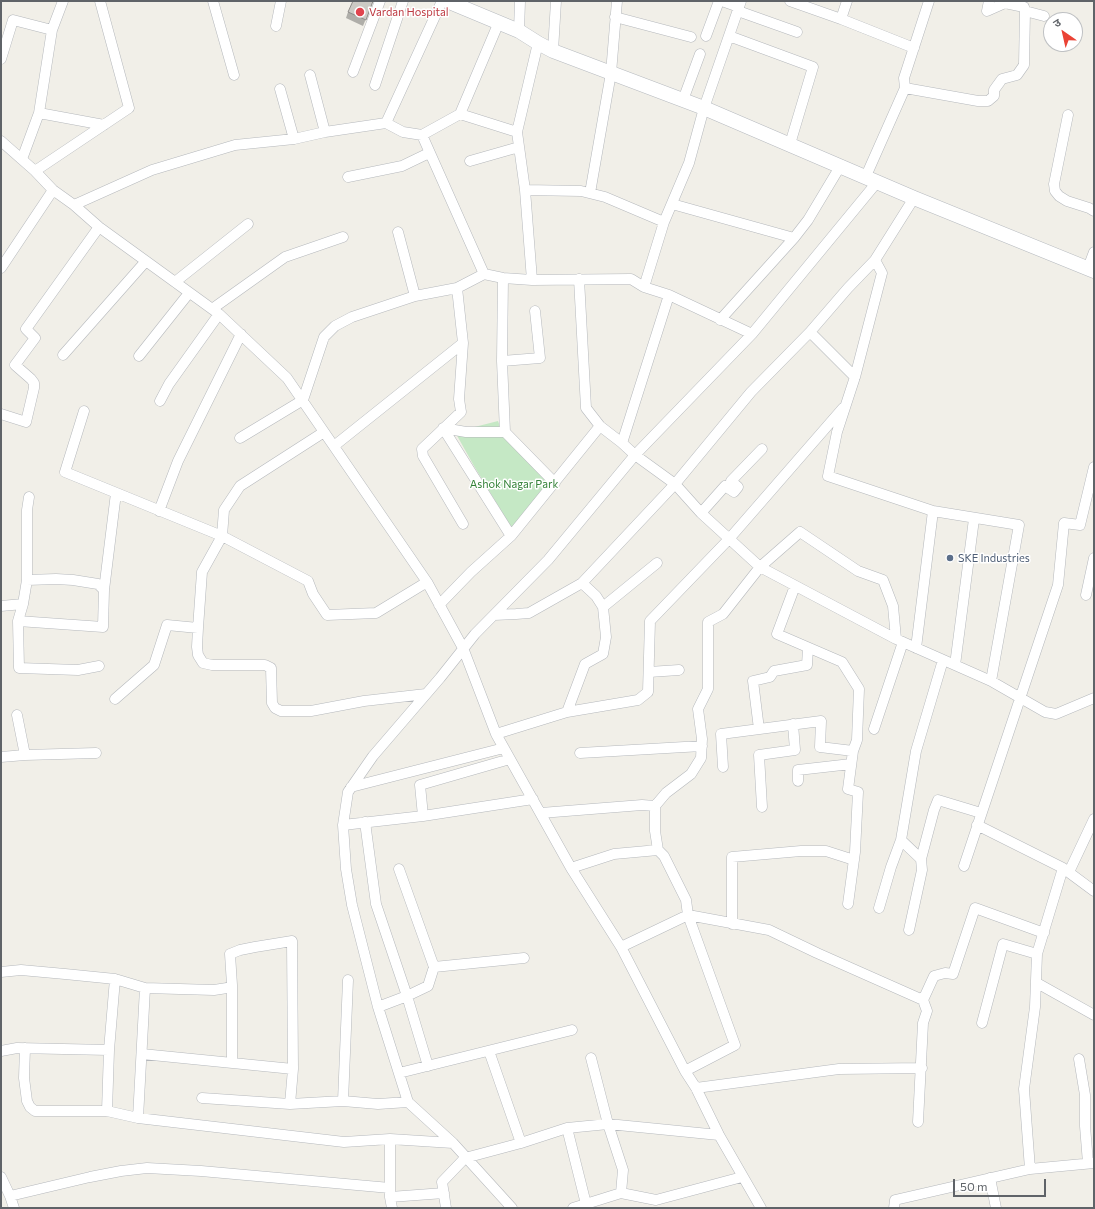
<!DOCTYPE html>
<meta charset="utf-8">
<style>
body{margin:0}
#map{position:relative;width:1095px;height:1209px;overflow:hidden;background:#f1efe8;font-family:Commissioner,"Noto Sans Devanagari",sans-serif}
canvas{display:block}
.frame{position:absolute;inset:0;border:2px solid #5f6368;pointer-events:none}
.north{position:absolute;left:1043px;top:12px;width:40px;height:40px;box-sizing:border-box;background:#fff;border:1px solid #bfc1c3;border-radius:50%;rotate:326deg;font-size:11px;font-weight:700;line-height:16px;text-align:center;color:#5f6368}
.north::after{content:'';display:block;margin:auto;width:14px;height:18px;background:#ea4335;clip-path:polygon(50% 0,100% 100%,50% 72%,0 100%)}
.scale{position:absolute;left:953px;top:1179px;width:93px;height:18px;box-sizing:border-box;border:2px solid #5f6368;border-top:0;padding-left:5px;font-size:12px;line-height:14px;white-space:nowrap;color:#5f6368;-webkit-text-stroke:3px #fff;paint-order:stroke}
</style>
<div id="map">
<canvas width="1095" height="1209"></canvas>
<div class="frame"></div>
<div class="north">उ</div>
<div class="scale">50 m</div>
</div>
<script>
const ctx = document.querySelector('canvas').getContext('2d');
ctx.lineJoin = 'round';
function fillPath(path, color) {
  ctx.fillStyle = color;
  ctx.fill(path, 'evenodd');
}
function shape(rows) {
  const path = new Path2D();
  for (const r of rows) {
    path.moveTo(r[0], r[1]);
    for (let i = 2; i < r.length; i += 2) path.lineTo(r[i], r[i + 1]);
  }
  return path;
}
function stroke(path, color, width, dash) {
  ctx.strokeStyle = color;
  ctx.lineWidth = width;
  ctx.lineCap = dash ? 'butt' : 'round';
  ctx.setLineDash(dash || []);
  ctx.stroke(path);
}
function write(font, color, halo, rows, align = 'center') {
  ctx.font = font + ' Commissioner,sans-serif';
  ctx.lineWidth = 3;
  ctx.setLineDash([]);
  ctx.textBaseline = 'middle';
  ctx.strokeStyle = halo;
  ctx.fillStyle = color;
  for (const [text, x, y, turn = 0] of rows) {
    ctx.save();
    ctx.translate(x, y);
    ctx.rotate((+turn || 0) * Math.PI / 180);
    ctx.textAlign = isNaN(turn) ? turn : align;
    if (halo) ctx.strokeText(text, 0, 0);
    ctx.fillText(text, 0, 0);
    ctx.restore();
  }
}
const green = shape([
 [498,421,504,437,550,482,517,524,511,527,474,466,455,432]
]);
const street = shape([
 [213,1,234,75],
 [722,1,739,7],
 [790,1,841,19,847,1],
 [929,1,904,78,905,88,978,101,988,101,994,96,994,90,1002,79,1017,75,1024,65,1025,11],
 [989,1,987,11,1005,3,1024,7,1025,11,1044,16],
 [738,11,797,32],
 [615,17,691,37],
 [841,19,914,48],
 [276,26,281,1],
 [519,31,520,1],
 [706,36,719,1],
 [729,36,813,67,790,144],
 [553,51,556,1],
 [1,59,13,20,52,30],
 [353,72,380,1],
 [310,75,325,132],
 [375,85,403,1],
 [280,89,294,139],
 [683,100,700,54],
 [39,113,104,125],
 [460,114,499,22],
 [1068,115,1054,184,1055,191,1059,196,1067,201,1089,208,1094,211],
 [386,123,442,1],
 [422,135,484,274],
 [1,141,35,171,53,190,74,205,99,227,219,314,287,378,427,582,463,648,496,734,571,868,621,947,685,1071,696,1088,719,1135,761,1208],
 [22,159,39,113,52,30,63,1],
 [470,161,519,147],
 [35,171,129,108,100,1],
 [866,176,905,88],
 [348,177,402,166,429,153],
 [525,190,581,191,605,197,664,222],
 [590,193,611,73,617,1],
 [672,204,794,238],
 [74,205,152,170,235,145,294,139,325,132,386,123,403,132,422,135,460,114,517,132],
 [398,232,415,296],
 [875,260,882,273,855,377,837,432,828,476,933,511,1019,525,991,681],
 [1,268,53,190],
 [1088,268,1094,252],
 [503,278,502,361,505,432,555,483],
 [579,279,586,408,600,426,622,443,635,455,675,484,701,513,760,567,896,639,991,681,1045,712,1056,714,1094,698],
 [532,280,525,190,517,132,538,43],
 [175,282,248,224],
 [644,287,664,222,689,163,704,108,741,1],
 [457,288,463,343,459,399,461,412,422,449,423,456,463,524],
 [212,309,285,257,343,237],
 [720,320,794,238,808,220,841,165],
 [810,332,855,377],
 [63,355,146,261],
 [139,356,189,293],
 [502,361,540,358,535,311],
 [160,401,169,384,219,314],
 [84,411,65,472,222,536,308,581,313,594,327,615,376,613,427,582],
 [1,414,26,422,34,388,34,383,31,379,15,365,35,338,26,329,99,227],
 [443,428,511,536],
 [443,428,466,432,505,432],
 [324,432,240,486,224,510,222,536,202,572,198,628,197,647,198,655,203,663,212,665,265,665,271,668,272,703,275,708,281,711,311,711,364,701,426,694],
 [240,438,303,400,324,337,335,326,352,317,415,296,457,288,484,274,503,278,532,280,631,279,644,287,669,295,752,334],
 [622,443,669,295],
 [334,446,463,343],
 [159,511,178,461,241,334],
 [701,513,725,486,734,492,738,487,731,481,762,449],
 [795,586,777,634,842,662,859,689,857,740,853,751,848,789,858,792,855,852,848,904],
 [104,590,116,493],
 [1086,595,1094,558],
 [23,604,18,621,19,668,78,670,99,666],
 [439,605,471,572,511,536,600,426],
 [1,606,23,604,27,580,27,510,29,497],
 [603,607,657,563],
 [494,615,516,614,529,613,582,583,675,484,751,392,810,332,848,288,875,260,914,198],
 [18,621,103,627,104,590,98,584,73,580,56,579,27,580],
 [916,648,933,511],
 [955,665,974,519],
 [649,672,679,670],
 [115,699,154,665,167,625,198,628],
 [567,712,638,700,648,692,650,621,729,539,843,408],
 [17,715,25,755],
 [759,729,753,681,770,677,774,671,807,665,808,648],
 [874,729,903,642],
 [496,734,567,712,585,664,603,654,606,637,603,607,596,596,582,583],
 [580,753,702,746],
 [1,757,25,755,96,753],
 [723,767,721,734,821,721,820,747,853,751],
 [798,781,798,770,851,764],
 [351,787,504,748],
 [762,807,759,755,795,750,793,724],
 [541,813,642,805,655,806],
 [423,816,533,799],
 [365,822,376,904,407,996,428,1066],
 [343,825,423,816,420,785,510,759],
 [977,825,1063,868,1094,891],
 [658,850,664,856,686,900,688,915,769,930,817,953,923,1000,927,1011,923,1023,918,1122],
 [921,859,934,810,938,800,981,813],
 [964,866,1058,585,1064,523,1080,525,1094,467],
 [571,868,614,854,658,850,655,831,655,806,666,793,691,774,701,758,702,739,698,709,708,689,708,622,723,614,760,567,800,532,858,571,883,580,893,606,896,639],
 [399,869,434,967],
 [1069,872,1094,819],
 [879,908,891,867,901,840],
 [732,924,732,857,801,851,826,851,854,860],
 [909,930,922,870,921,859,901,840,916,751,943,660],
 [621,947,688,915,735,1045,685,1071],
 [1,972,21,970,65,974,115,979,145,988,138,1118],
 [1037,983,1094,1015],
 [145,988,214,990,227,988,232,985,230,954,240,950,255,947,292,941,293,1069,290,1104],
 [923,1000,934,976,945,973,953,974,975,908,1044,933],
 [378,1007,407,996,428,986,434,967,524,958],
 [982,1023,1003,944,1037,954],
 [25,1048,24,1078,27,1101,30,1107,35,1111,107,1111,138,1118,344,1142,390,1139,453,1143],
 [109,1050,115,979],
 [1,1051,17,1048,109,1050,107,1111],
 [489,1051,521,1143],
 [142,1054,293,1069],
 [591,1058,608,1124,623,1170,621,1193],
 [1079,1059,1085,1095,1085,1126,1088,1163],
 [232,1063,232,985],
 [399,1073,572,1030],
 [696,1088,839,1069,922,1068],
 [202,1098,290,1104,343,1101,378,1104,408,1102],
 [343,1101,348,980],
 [567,1128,586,1204],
 [390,1139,390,1197,392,1208],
 [1030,1169,1024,1089,1035,1007,1037,954,1063,868],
 [1,1177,10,1196,14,1208],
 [990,1178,996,1208],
 [10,1196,90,1177,121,1171,147,1168,201,1171,390,1188],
 [390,1197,444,1193],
 [446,1208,442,1182,465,1158,521,1143,567,1128,608,1124,719,1135],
 [512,1208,453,1143,408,1102,378,1007,352,905,346,869,343,825,348,792,373,756,440,678,475,634,548,560,635,455,752,334,878,181],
 [573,1208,621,1193,656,1200,742,1177],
 [894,1208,895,1200,1030,1169,1094,1163]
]);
const secondary = shape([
 [447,1,519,31,538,43,553,51,704,108,914,198,1094,271]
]);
const wall = shape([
 [373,1,363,26,346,18,348,12]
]);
const building = shape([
 [353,1,373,1,366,20,348,12,353,1]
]);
const markers = [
 [360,12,5,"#e0444e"],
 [950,558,4,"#5c6f8a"]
];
const healthNames = [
 ["Vardan Hospital",369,12]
];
const parkNames = [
 ["Ashok Nagar Park",514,484]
];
const serviceNames = [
 ["SKE Industries",958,558]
];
fillPath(green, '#c5e8c5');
stroke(street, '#b5b8bc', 11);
stroke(secondary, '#b6babf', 15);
stroke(street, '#fff', 10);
stroke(secondary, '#fff', 14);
fillPath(wall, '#afaea9');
fillPath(building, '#cccac5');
stroke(building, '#8f8d8a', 1);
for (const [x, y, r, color] of markers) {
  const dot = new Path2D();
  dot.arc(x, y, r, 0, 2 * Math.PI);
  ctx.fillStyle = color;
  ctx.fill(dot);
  stroke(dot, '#fff', 1.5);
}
write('11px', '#be3a42', '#fff', healthNames, 'left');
write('11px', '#348238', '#fff', parkNames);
write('11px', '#4e5e75', '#fff', serviceNames, 'left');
</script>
